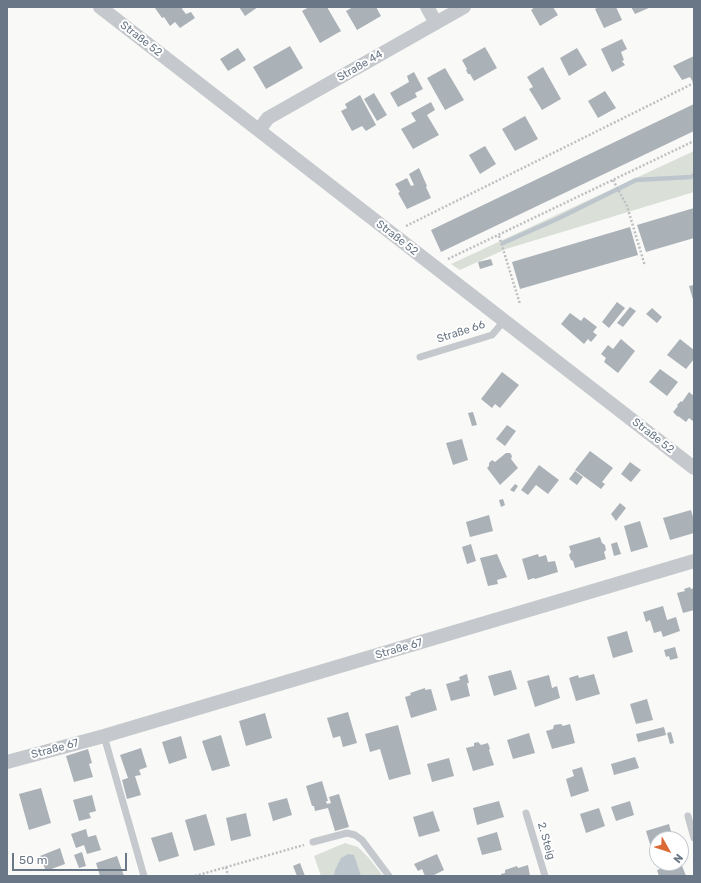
<!DOCTYPE html>
<meta charset="utf-8">
<style>
body{margin:0}
#map{position:relative;width:701px;height:883px;overflow:hidden;background:#f9f9f7;font-family:Rubik,sans-serif}
canvas{display:block}
.frame{position:absolute;inset:0;border:8px solid #6a7786;pointer-events:none}
.north{position:absolute;left:649px;top:831px;width:40px;height:40px;box-sizing:border-box;background:#fff;border:1px solid #c3c9cf;border-radius:50%;rotate:129deg;font-size:11px;font-weight:700;line-height:16px;text-align:center;color:#6a7786}
.north::after{content:'';display:block;margin:auto;width:14px;height:18px;background:#db6a35;clip-path:polygon(50% 0,100% 100%,50% 72%,0 100%)}
.scale{position:absolute;left:12px;top:853px;width:115px;height:18px;box-sizing:border-box;border:2px solid #6a7786;border-top:0;padding-left:5px;font-size:12px;line-height:14px;white-space:nowrap;color:#6a7786;-webkit-text-stroke:3px #fff;paint-order:stroke}
</style>
<div id="map">
<canvas width="701" height="883"></canvas>
<div class="frame"></div>
<div class="north">N</div>
<div class="scale">50 m</div>
</div>
<script>
const ctx = document.querySelector('canvas').getContext('2d');
ctx.lineJoin = 'round';
function fillPath(path, color) {
  ctx.fillStyle = color;
  ctx.fill(path, 'evenodd');
}
function shape(rows) {
  const path = new Path2D();
  for (const r of rows) {
    path.moveTo(r[0], r[1]);
    for (let i = 2; i < r.length; i += 2) path.lineTo(r[i], r[i + 1]);
  }
  return path;
}
function stroke(path, color, width, dash) {
  ctx.strokeStyle = color;
  ctx.lineWidth = width;
  ctx.lineCap = dash ? 'butt' : 'round';
  ctx.setLineDash(dash || []);
  ctx.stroke(path);
}
function write(font, color, halo, rows, align = 'center') {
  ctx.font = font + ' Rubik,sans-serif';
  ctx.lineWidth = 4;
  ctx.setLineDash([]);
  ctx.textBaseline = 'middle';
  ctx.strokeStyle = halo;
  ctx.fillStyle = color;
  for (const [text, x, y, turn = 0] of rows) {
    ctx.save();
    ctx.translate(x, y);
    ctx.rotate((+turn || 0) * Math.PI / 180);
    ctx.textAlign = isNaN(turn) ? turn : align;
    if (halo) ctx.strokeText(text, 0, 0);
    ctx.fillText(text, 0, 0);
    ctx.restore();
  }
}
const green = shape([
 [694,151,694,192,506,249,460,270,451,264],
 [345,843,358,847,368,857,383,876,321,876,314,856]
]);
const water = shape([
 [348,854,354,855,361,876,334,876,335,870,341,858]
]);
const stream = shape([
 [503,243,557,219,636,180,691,177,694,175]
]);
const building = shape([
 [157,7,183,7,182,9,186,14,191,12,195,18,180,28,175,22,170,26,164,17,162,18,155,8],
 [239,7,258,7,245,16],
 [309,7,327,7,341,31,320,43,302,11],
 [353,7,376,7,381,16,357,30,346,11],
 [535,7,553,7,558,15,540,26,531,10],
 [599,7,616,7,622,20,604,28,595,9],
 [631,7,651,7,635,14],
 [622,39,627,49,621,52,624,60,622,61,625,65,612,72,601,49],
 [290,46,303,68,266,89,253,67],
 [485,47,497,68,474,81,470,74,468,74,466,70,467,69,462,60],
 [238,48,246,60,228,71,220,59],
 [577,48,587,65,569,76,560,58],
 [694,56,694,84,690,77,682,80,673,66],
 [543,67,561,99,542,110,529,89,533,87,527,77],
 [445,68,464,100,445,110,427,78],
 [414,72,423,89,415,93,417,97,398,107,390,93,409,82,407,76],
 [605,91,616,108,598,118,588,101],
 [374,93,387,115,377,121,364,99],
 [360,95,376,125,366,131,362,126,352,131,341,111,347,108,345,104],
 [431,102,435,110,427,115,439,135,413,149,401,129,416,121,411,113],
 [694,104,694,131,441,252,431,230],
 [525,116,538,139,515,151,502,129],
 [485,146,496,164,480,174,469,155],
 [419,168,427,186,426,187,431,198,407,209,398,193,400,192,395,184,407,178,411,186,414,185,409,174],
 [694,208,694,238,646,252,637,225],
 [630,227,638,255,520,289,512,262],
 [491,259,493,265,480,269,478,262],
 [694,285,694,303,689,286],
 [617,302,625,308,609,328,602,322],
 [630,307,636,311,623,327,617,323],
 [652,308,662,317,657,323,646,314],
 [570,313,581,321,584,317,597,327,593,332,597,335,591,342,588,339,584,344,561,324],
 [621,339,635,351,618,373,604,362,606,358,601,354,608,345,613,349],
 [680,339,694,350,694,359,686,369,667,355],
 [660,369,678,382,667,396,649,382],
 [502,372,519,385,500,408,495,404,492,408,481,399],
 [689,392,694,396,694,422,689,418,686,422,678,416,678,417,673,412,678,406,677,405,681,401,682,402],
 [473,412,477,425,472,426,468,413],
 [507,425,516,431,505,446,496,439],
 [462,439,468,460,453,465,446,443],
 [590,451,613,468,602,482,605,484,601,489,575,470],
 [506,453,510,453,512,456,511,459,518,468,500,485,487,468,489,466,489,463,492,460,495,462],
 [630,462,641,470,631,482,621,474],
 [539,465,559,480,548,494,536,485,528,495,521,490],
 [575,471,583,477,577,485,569,479],
 [515,484,518,486,514,492,510,490],
 [503,499,505,505,501,507,499,500],
 [620,503,626,508,616,521,611,514],
 [691,510,694,520,694,533,670,540,663,518],
 [489,515,493,531,470,537,466,522],
 [640,521,648,547,631,552,624,526],
 [600,537,602,543,605,545,606,550,604,552,606,559,575,568,573,561,571,560,569,555,571,552,569,546],
 [617,542,621,554,614,556,611,544],
 [471,544,476,561,467,564,462,547],
 [497,554,507,577,497,580,498,584,488,586,480,558],
 [538,554,539,557,546,555,548,562,555,561,558,572,535,579,534,578,528,580,522,559],
 [690,587,691,589,694,588,694,610,683,613,677,593,685,591,684,589],
 [663,606,667,620,676,617,680,631,663,637,661,631,654,633,650,620,646,622,643,612],
 [627,631,633,652,613,658,607,637],
 [675,647,678,658,670,660,669,656,666,657,664,650],
 [511,670,517,689,494,696,488,676],
 [467,674,469,683,467,683,470,696,451,701,446,684,460,680,459,677],
 [594,674,600,694,576,701,569,678,578,675,579,678],
 [549,675,552,688,557,686,560,698,535,707,527,681],
 [425,688,425,690,431,689,437,710,411,718,405,697,411,695,410,693],
 [647,699,653,720,636,724,630,704],
 [348,712,357,743,343,747,340,736,333,738,327,718],
 [265,713,272,738,246,746,239,721],
 [561,724,563,726,570,724,575,743,552,749,546,731,553,729,554,725],
 [398,725,411,774,389,780,380,749,370,752,365,734],
 [664,727,666,735,638,742,636,734],
 [671,732,674,743,670,744,667,733],
 [529,733,535,753,513,759,507,740],
 [221,735,230,766,212,771,202,741],
 [181,736,187,758,169,764,162,742],
 [478,742,481,745,488,743,490,749,489,750,494,765,473,771,466,748,474,746,474,743],
 [141,748,147,767,139,770,141,775,135,776,141,795,127,799,122,780,128,778,120,755],
 [88,749,92,763,89,764,93,777,74,782,66,756],
 [635,757,639,768,614,775,611,764],
 [449,758,454,776,432,782,427,764],
 [582,767,589,791,571,797,566,779,574,776,572,770],
 [322,781,328,801,326,801,327,804,331,803,329,797,339,794,349,827,335,831,328,808,315,811,314,806,312,806,306,786],
 [41,788,51,823,29,830,19,794],
 [92,795,96,811,89,813,91,818,79,821,73,800],
 [287,798,292,815,273,821,268,803],
 [499,801,504,817,477,825,473,808],
 [630,801,634,815,616,821,611,807],
 [599,808,605,826,586,833,580,814],
 [433,811,440,831,419,837,413,817],
 [246,813,251,836,231,841,226,818],
 [206,814,215,845,194,851,185,820],
 [669,824,673,839,657,839,657,853,653,854,646,831],
 [86,829,88,837,96,835,101,850,87,854,84,845,76,848,71,834],
 [172,832,179,856,159,862,151,838],
 [497,832,502,850,482,855,477,838],
 [60,848,65,864,46,871,40,856],
 [82,852,86,866,79,868,74,855],
 [437,854,444,870,432,876,425,876,422,869,418,871,414,864],
 [117,856,124,876,100,876,96,863],
 [300,863,305,876,297,876,293,866],
 [678,863,681,863,686,876,659,876,657,870],
 [528,865,530,876,501,876,501,874,505,873,505,870,517,866,518,868]
]);
const path = shape([
 [613,180,627,206,645,266],
 [406,226,694,83],
 [499,236,520,304],
 [448,259,694,141],
 [226,867,228,876],
 [195,876,304,845]
]);
const lane = shape([
 [420,357,492,335,504,321],
 [104,736,144,876],
 [526,813,545,876],
 [688,816,694,838],
 [313,842,347,833,355,835,362,840,389,876]
]);
const street = shape([
 [100,7,694,468],
 [427,7,436,23],
 [259,130,268,118,464,7],
 [7,762,104,736,694,561]
]);
const streetNames = [
 ["Straße 52",141,39,38],
 ["Straße 44",360,66,-30],
 ["Straße 52",397,238,38],
 ["Straße 66",461,332,-18],
 ["Straße 52",653,436,38],
 ["Straße 67",399,649,-16],
 ["Straße 67",55,749,-15],
 ["2. Steig",546,841,74]
];
fillPath(green, '#dae0d8');
fillPath(water, '#bdc6cc');
stroke(stream, '#bdc6cc', 4.5);
fillPath(building, '#aab1b7');
stroke(path, '#bdbfc2', 2.5, [2, 2]);
stroke(lane, '#c5c8cc', 7);
stroke(street, '#c5c8cc', 14);
write('11px', '#6a7786', '#fff', streetNames);
</script>
